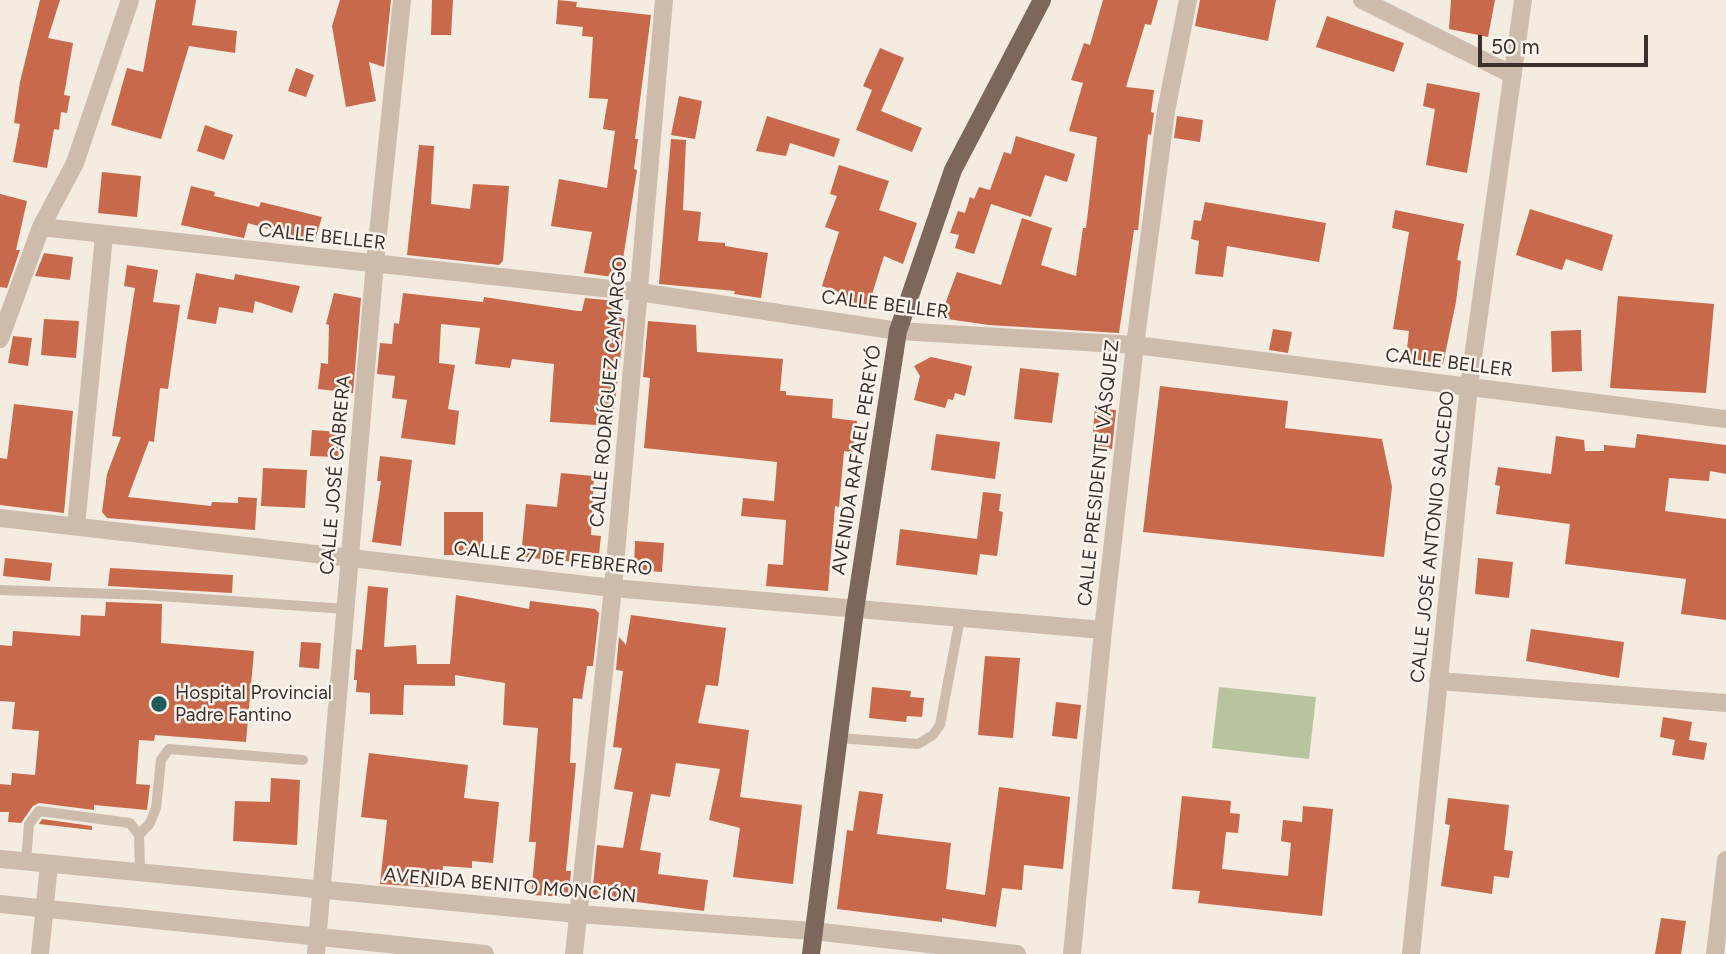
<!DOCTYPE html>
<meta charset="utf-8">
<style>
body{margin:0}
#map{position:relative;width:1726px;height:954px;overflow:hidden;background:#f4ebe1;font-family:Figtree,sans-serif}
canvas{display:block}
.scale{position:absolute;left:1478px;top:35px;width:170px;height:32px;box-sizing:border-box;border:4px solid #3b302b;border-top:0;padding-left:9px;font-size:21px;line-height:24px;white-space:nowrap;color:#3b302b;-webkit-text-stroke:5px #fbf5ee;paint-order:stroke}
</style>
<div id="map">
<canvas width="1726" height="954"></canvas>
<div class="scale">50 m</div>
</div>
<script>
const ctx = document.querySelector('canvas').getContext('2d');
ctx.lineJoin = 'round';
function fillPath(path, color) {
  ctx.fillStyle = color;
  ctx.fill(path, 'evenodd');
}
function shape(rows) {
  const path = new Path2D();
  for (const r of rows) {
    path.moveTo(r[0], r[1]);
    for (let i = 2; i < r.length; i += 2) path.lineTo(r[i], r[i + 1]);
  }
  return path;
}
function stroke(path, color, width, dash) {
  ctx.strokeStyle = color;
  ctx.lineWidth = width;
  ctx.lineCap = dash ? 'butt' : 'round';
  ctx.setLineDash(dash || []);
  ctx.stroke(path);
}
function write(font, color, halo, rows, align = 'center') {
  ctx.font = font + ' Figtree,sans-serif';
  ctx.lineWidth = 5;
  ctx.setLineDash([]);
  ctx.textBaseline = 'middle';
  ctx.strokeStyle = halo;
  ctx.fillStyle = color;
  for (const [text, x, y, turn = 0] of rows) {
    ctx.save();
    ctx.translate(x, y);
    ctx.rotate((+turn || 0) * Math.PI / 180);
    ctx.textAlign = isNaN(turn) ? turn : align;
    if (halo) ctx.strokeText(text, 0, 0);
    ctx.fillText(text, 0, 0);
    ctx.restore();
  }
}
const green = shape([
 [1219,687,1316,697,1309,759,1212,748]
]);
const building = shape([
 [40,0,60,0,48,38,73,43,64,95,70,96,67,113,61,112,59,130,54,129,47,168,13,162,20,124,14,123,20,82],
 [156,0,196,0,192,25,237,31,235,53,189,46,161,139,111,125,127,68,143,72],
 [340,0,391,0,384,67,369,62,376,101,346,107,332,26],
 [432,0,453,0,451,35,431,35],
 [558,0,577,2,576,7,651,15,635,139,638,139,634,169,637,170,620,278,584,273,592,232,551,226,559,179,607,188,615,131,603,129,608,99,589,98,593,37,582,36,583,27,556,24],
 [1103,0,1158,0,1151,25,1145,24,1126,87,1154,90,1151,112,1154,113,1151,135,1148,134,1138,230,1134,230,1119,333,989,325,940,318,957,272,1001,285,1022,218,1052,228,1041,265,1076,276,1083,228,1086,228,1097,137,1069,131,1083,83,1071,80,1084,43,1090,45],
 [1200,0,1276,0,1268,41,1195,26],
 [1451,0,1495,0,1488,37,1449,29],
 [1327,16,1404,43,1394,72,1316,47],
 [880,48,904,58,881,111,922,128,912,152,856,130,872,90,863,86],
 [296,68,314,75,306,97,288,91],
 [1427,83,1480,93,1467,173,1426,165,1435,109,1423,106],
 [679,96,702,101,695,139,671,135],
 [767,116,840,139,834,157,790,143,786,156,756,151],
 [1177,116,1203,120,1200,142,1174,138],
 [205,125,233,135,224,160,197,151],
 [1016,136,1075,154,1067,182,1045,175,1031,217,991,204,974,254,955,248,959,235,950,233,958,211,965,213,970,197,974,199,979,187,990,190,1004,152,1011,154],
 [671,139,686,140,683,210,701,212,698,241,725,243,725,246,768,253,761,298,734,294,735,291,659,284],
 [419,145,434,146,431,204,470,209,473,184,509,186,503,261,499,265,407,255],
 [839,165,889,181,879,210,917,223,903,264,884,256,868,307,837,297,839,292,822,286,839,232,825,227,837,196,830,194],
 [102,172,141,176,137,217,98,213],
 [191,186,215,192,214,196,259,207,261,202,322,217,314,243,248,223,244,238,181,225],
 [0,194,27,201,16,250,20,250,7,288,0,287],
 [1205,202,1326,223,1319,262,1227,246,1223,277,1195,274,1199,241,1191,239,1194,220,1201,221],
 [1530,209,1613,235,1602,271,1566,259,1562,270,1516,255],
 [1395,210,1464,224,1457,260,1461,261,1456,302,1443,364,1406,358,1409,331,1393,329,1409,232,1392,228],
 [44,253,73,257,70,280,35,276],
 [127,265,158,270,153,302,180,305,168,389,160,388,154,442,149,441,128,497,211,506,212,502,238,503,238,497,257,498,255,530,107,518,102,512,107,474,121,437,112,436,135,288,124,286],
 [196,273,234,280,235,274,300,286,292,313,255,301,253,313,219,307,216,324,187,319],
 [334,293,361,298,353,393,318,389,321,363,328,364,329,325,326,324],
 [403,293,483,302,484,297,578,311,582,311,585,298,616,301,614,315,625,319,612,426,550,422,554,364,512,359,510,368,475,364,480,328,441,324,439,363,455,365,448,409,459,411,455,445,401,438,407,400,392,398,395,376,377,374,380,343,392,344,394,323,399,324],
 [1618,296,1714,304,1706,393,1610,388],
 [44,319,79,321,76,358,41,355],
 [648,321,696,325,697,352,783,359,780,391,786,391,786,395,833,399,832,418,857,421,853,453,844,451,839,507,835,506,828,591,766,586,768,564,783,565,786,520,741,516,743,498,774,501,777,462,644,448,650,378,643,377],
 [1273,329,1292,332,1288,353,1269,350],
 [1581,330,1582,371,1552,372,1551,331],
 [13,336,32,338,28,366,8,363],
 [931,357,972,366,965,396,955,393,953,400,948,399,945,408,914,400,920,376,914,366],
 [1020,368,1059,373,1052,423,1014,419],
 [1160,386,1288,401,1285,428,1382,439,1392,487,1384,557,1143,532],
 [14,404,73,411,64,513,0,505,0,458,7,459],
 [1095,408,1116,410,1112,449,1092,447],
 [312,430,340,432,338,457,310,456],
 [936,434,1000,442,995,479,931,470],
 [1637,434,1726,445,1726,474,1710,471,1709,481,1669,478,1665,511,1726,519,1726,620,1681,614,1686,579,1565,564,1570,524,1496,514,1500,486,1495,485,1498,467,1551,474,1556,436,1584,440,1585,451,1604,451,1604,445,1635,448],
 [380,456,412,460,401,546,372,542,381,481,377,481],
 [263,468,307,470,305,508,261,506],
 [561,473,594,476,591,535,601,536,598,564,521,557,526,504,557,507],
 [983,492,1001,494,999,511,1003,512,997,556,980,554,977,575,896,565,900,529,977,539],
 [444,512,483,512,483,555,444,555],
 [635,541,664,543,662,572,634,570],
 [5,558,52,563,50,581,3,576],
 [1478,558,1513,562,1509,598,1475,594],
 [110,568,233,575,232,593,108,586],
 [368,586,388,588,384,647,416,645,417,664,450,664,456,595,529,609,530,601,595,609,599,613,593,666,587,666,582,699,573,698,570,763,576,763,566,871,571,871,569,897,531,895,536,842,529,842,538,728,503,725,505,683,455,675,455,686,404,685,403,715,370,714,370,693,356,692,357,680,354,680,356,649,362,650],
 [106,602,162,604,161,643,254,651,246,742,155,735,154,741,139,740,136,784,150,785,147,810,94,805,94,810,39,803,33,806,21,823,8,822,9,812,0,812,0,784,11,785,12,773,35,775,39,731,12,729,15,702,0,701,0,645,12,646,13,631,80,636,81,615,105,616],
 [631,615,726,628,718,686,706,685,698,723,749,730,740,797,802,805,793,884,733,877,740,828,709,820,720,769,676,763,670,797,651,794,640,850,661,853,658,874,708,880,704,911,592,896,597,845,623,848,633,792,614,789,622,748,613,747,623,671,616,670,619,637,626,645],
 [1531,629,1624,642,1619,678,1526,661],
 [301,642,321,643,319,669,299,667],
 [985,656,1020,658,1013,738,978,735],
 [872,687,911,691,910,697,924,698,922,717,907,716,906,722,869,718],
 [1056,702,1081,705,1077,739,1052,736],
 [1663,717,1692,722,1689,740,1707,743,1704,760,1672,755,1675,740,1660,737],
 [369,753,468,765,464,798,499,802,493,863,472,861,472,868,443,866,441,888,380,884,387,820,361,817],
 [271,778,300,780,297,845,233,841,235,801,270,802],
 [999,787,1070,797,1063,869,1024,865,1022,890,1002,888,996,927,942,918,942,922,837,909,847,830,853,831,859,791,883,794,877,834,951,843,946,889,985,895],
 [1182,796,1231,801,1230,813,1240,814,1238,833,1226,832,1222,869,1288,876,1291,843,1281,841,1283,820,1302,822,1303,806,1333,809,1322,916,1198,903,1200,891,1172,889],
 [1448,798,1509,805,1504,850,1513,851,1509,878,1494,876,1492,894,1441,886,1450,825,1445,824],
 [42,819,92,826,92,830,39,824],
 [1661,918,1686,921,1681,954,1655,954]
]);
const service = shape([
 [0,590,145,595,346,609],
 [839,738,918,744,933,735,940,725,960,618],
 [139,835,150,823,156,808,161,760,169,749,303,760],
 [26,861,29,824,39,811,130,823,139,835,140,870]
]);
const minor = shape([
 [1362,0,1513,75],
 [41,227,639,292,898,331,1135,345,1726,419],
 [0,339,41,227,75,163,130,0],
 [0,518,613,588,1103,630],
 [76,526,104,236],
 [1438,681,1726,703],
 [0,859,578,914,813,931,1017,954],
 [0,904,485,954],
 [40,954,49,864],
 [316,954,375,263,402,0],
 [574,954,613,588,664,0],
 [1072,954,1103,630,1135,345,1166,111,1188,0],
 [1411,954,1469,386,1523,0],
 [1715,954,1726,860]
]);
const primary = shape([
 [811,954,855,610,898,331,953,170,1042,0]
]);
const markers = [
 [159,704,9,"#1f5a5e"]
];
const streetNames = [
 ["CALLE BELLER",322,237,6],
 ["CALLE BELLER",885,305,7],
 ["CALLE BELLER",1449,363,7],
 ["CALLE RODRÍGUEZ CAMARGO",609,392,-85],
 ["AVENIDA RAFAEL PEREYÓ",857,460,-81],
 ["CALLE PRESIDENTE VÁSQUEZ",1099,473,-84],
 ["CALLE JOSÉ CABRERA",336,475,-85],
 ["CALLE JOSÉ ANTONIO SALCEDO",1433,537,-84],
 ["CALLE 27 DE FEBRERO",553,559,6],
 ["AVENIDA BENITO MONCIÓN",510,886,5]
];
const poiNames = [
 ["Hospital Provincial",175,693],
 ["Padre Fantino",175,715]
];
fillPath(green, '#b8c4a0');
fillPath(building, '#c8694b');
stroke(service, '#cdbbac', 10);
stroke(minor, '#cdbbac', 18);
stroke(primary, '#7d675c', 18);
for (const [x, y, r, color] of markers) {
  const dot = new Path2D();
  dot.arc(x, y, r, 0, 2 * Math.PI);
  ctx.fillStyle = color;
  ctx.fill(dot);
  stroke(dot, '#fbf5ee', 2.5);
}
write('19px', '#3b302b', '#fbf5ee', streetNames);
write('19px', '#3b302b', '#fbf5ee', poiNames, 'left');
</script>
